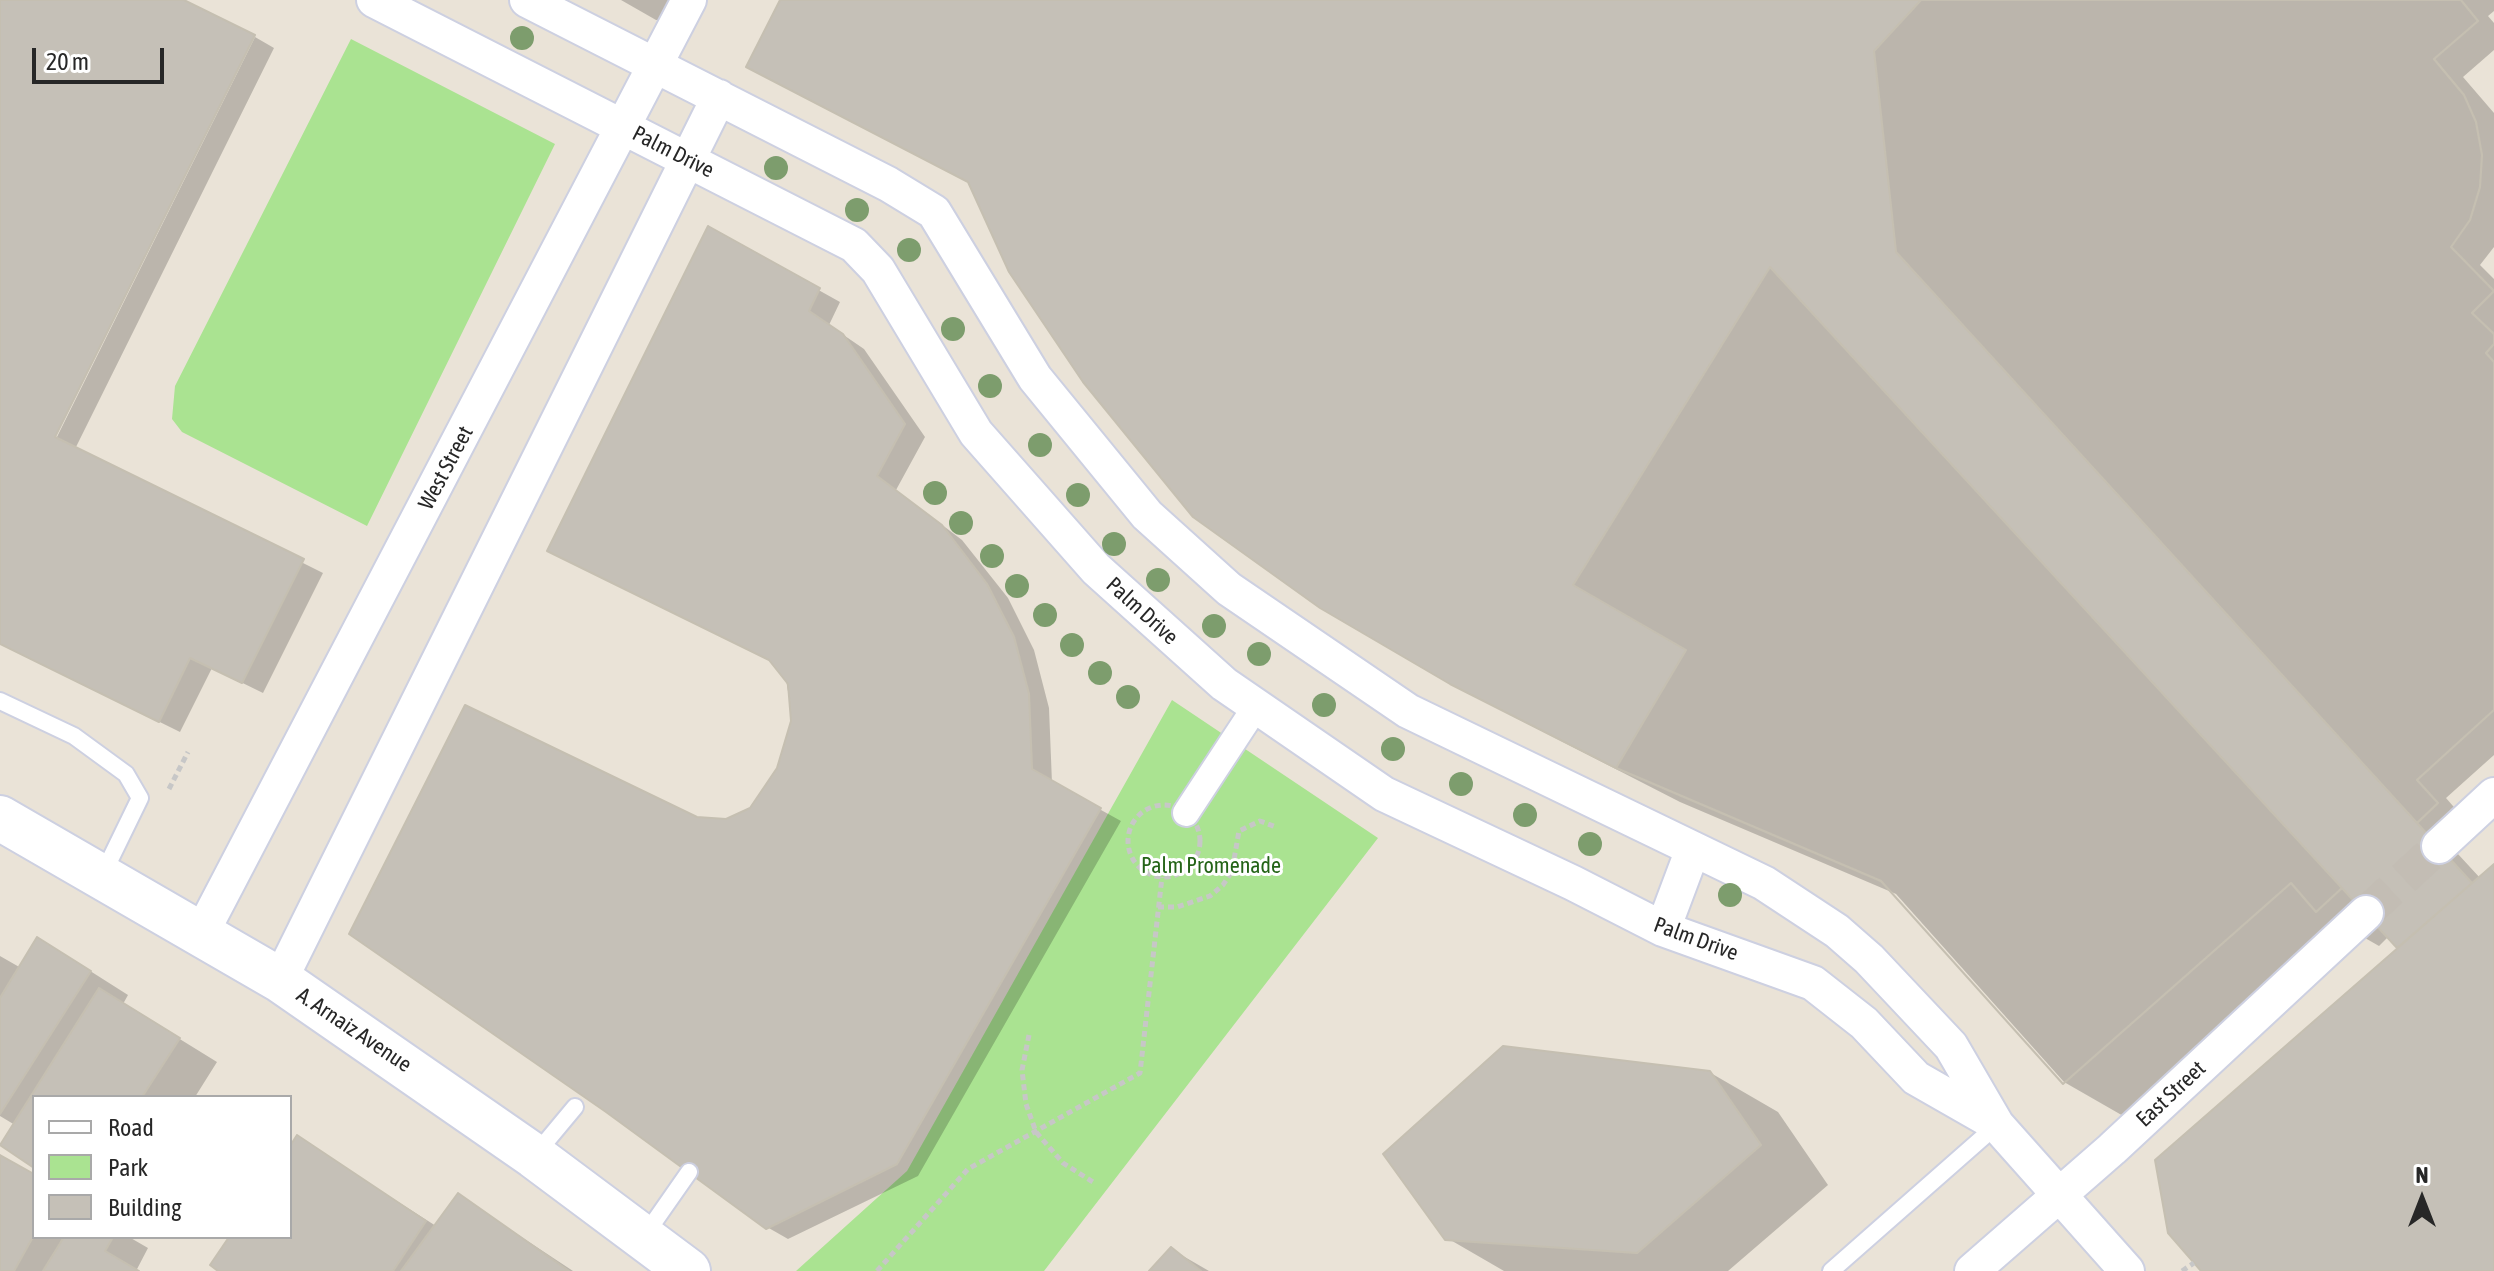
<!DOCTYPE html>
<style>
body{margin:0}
#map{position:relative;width:2494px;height:1271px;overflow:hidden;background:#eae3d7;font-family:"Asap Condensed",sans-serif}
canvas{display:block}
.legend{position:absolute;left:32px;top:1095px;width:260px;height:144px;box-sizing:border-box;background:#fff;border:2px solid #a9a9a9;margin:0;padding:10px 14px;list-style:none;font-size:24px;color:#272727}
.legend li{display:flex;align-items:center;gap:16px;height:40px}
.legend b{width:40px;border:2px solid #a9a9a9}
.north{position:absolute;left:2382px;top:1159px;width:80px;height:80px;-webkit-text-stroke:6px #fff;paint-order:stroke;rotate:0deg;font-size:22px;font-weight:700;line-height:32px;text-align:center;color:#272727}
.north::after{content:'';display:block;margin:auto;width:28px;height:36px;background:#272727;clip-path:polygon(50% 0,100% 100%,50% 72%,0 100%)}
.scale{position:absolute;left:32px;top:48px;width:132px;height:36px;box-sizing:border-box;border:4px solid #272727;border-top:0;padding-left:10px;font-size:24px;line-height:28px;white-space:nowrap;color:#272727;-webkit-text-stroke:6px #fff;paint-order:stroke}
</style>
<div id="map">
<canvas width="2494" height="1271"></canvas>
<ul class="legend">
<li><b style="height:10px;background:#fff"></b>Road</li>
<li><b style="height:22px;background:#aae391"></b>Park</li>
<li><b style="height:22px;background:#c5c0b7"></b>Building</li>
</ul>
<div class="north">N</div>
<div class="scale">20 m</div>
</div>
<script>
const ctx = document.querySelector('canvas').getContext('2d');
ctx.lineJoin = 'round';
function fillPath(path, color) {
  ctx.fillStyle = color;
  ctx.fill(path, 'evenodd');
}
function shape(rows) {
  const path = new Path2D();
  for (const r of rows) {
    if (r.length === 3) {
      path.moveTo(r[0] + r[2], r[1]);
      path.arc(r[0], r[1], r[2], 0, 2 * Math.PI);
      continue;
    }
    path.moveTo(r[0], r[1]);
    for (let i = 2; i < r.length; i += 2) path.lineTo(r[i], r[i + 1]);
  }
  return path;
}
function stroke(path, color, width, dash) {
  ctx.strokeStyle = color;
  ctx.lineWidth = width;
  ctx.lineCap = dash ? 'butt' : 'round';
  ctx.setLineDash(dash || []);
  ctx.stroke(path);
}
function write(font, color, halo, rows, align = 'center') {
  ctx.font = font + ' "Asap Condensed",sans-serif';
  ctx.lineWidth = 6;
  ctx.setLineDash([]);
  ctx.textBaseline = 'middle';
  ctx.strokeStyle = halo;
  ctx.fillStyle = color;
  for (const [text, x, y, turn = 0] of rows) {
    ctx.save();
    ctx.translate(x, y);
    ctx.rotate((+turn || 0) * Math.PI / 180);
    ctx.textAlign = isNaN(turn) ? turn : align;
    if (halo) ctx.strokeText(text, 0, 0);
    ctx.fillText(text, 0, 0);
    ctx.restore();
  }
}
const green = shape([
 [351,39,555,144,367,526,182,432,172,419,175,386],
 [1172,700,1378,838,1044,1271,796,1271,907,1171]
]);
const shadow = shape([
 [0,0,179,0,49,445,52,447,255,37,274,48,75,449,323,573,263,693,212,668,180,732,0,643],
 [621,0,677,0,670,21,656,20],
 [781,0,2494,0,2494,11,2488,16,2494,23,2494,50,2463,77,2494,113,2494,247,2480,265,2494,279,2494,755,2446,798,2467,822,2446,841,2481,879,2494,867,2494,1271,2204,1271,2401,948,2389,936,2379,946,2344,926,2125,1117,2064,1082,1896,894,1680,802,1483,701,1321,606,971,183],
 [709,229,840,302,829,325,864,349,925,437,896,490,962,540,1008,598,1034,650,1049,708,1052,783,1121,821,918,1176,788,1239,767,1227,697,819,726,821,751,809,779,769,793,721],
 [0,956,21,968,76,962,128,995,123,1004,217,1062,195,1097,34,1097,34,1165,15,1125,0,1116],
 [1709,1072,1778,1112,1828,1185,1728,1271,1504,1271,1447,1238],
 [298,1138,436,1226,458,1195,573,1271,222,1271,231,1237,290,1237,290,1149],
 [0,1157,34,1176,34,1237,129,1237,148,1248,136,1271,0,1271],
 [1171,1249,1209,1271,1152,1271]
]);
const building = shape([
 [0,0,184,0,255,35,55,437,304,559,242,683,190,658,159,722,0,644,0,0],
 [780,0,2461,0,2478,21,2434,59,2464,95,2476,122,2482,155,2480,187,2470,220,2451,247,2494,291,2472,313,2494,334,2494,344,2486,353,2494,362,2494,710,2417,780,2438,803,2417,823,2472,883,2397,948,2342,888,2316,912,2291,883,2063,1084,1881,881,1616,768,1450,684,1320,608,1193,517,1083,382,1009,272,968,182,746,67,780,0],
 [1921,0,2461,0,2478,21,2434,59,2464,95,2476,122,2482,155,2480,187,2470,220,2451,247,2494,291,2472,313,2494,334,2494,344,2486,353,2494,362,2494,710,2417,780,2438,803,2417,823,1896,252,1874,51,1921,0],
 [708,226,820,288,809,311,843,334,905,424,877,476,942,525,987,584,1014,637,1029,694,1032,769,1101,808,897,1164,766,1229,606,1112,349,934,465,705,697,817,726,819,750,808,777,768,791,721,788,684,769,660,547,551,708,226],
 [1770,267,2342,888,2316,912,2291,883,2063,1084,1881,881,1616,768,1686,650,1573,585,1770,267],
 [2494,864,2494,1271,2201,1271,2168,1233,2155,1160,2494,864],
 [37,937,91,971,0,1114,0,998,37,937],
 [99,988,180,1038,142,1097,34,1097,34,1168,0,1145,99,988],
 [1503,1046,1710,1071,1761,1145,1637,1253,1445,1240,1383,1154,1503,1046],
 [297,1135,426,1221,393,1271,218,1271,210,1265,229,1237,290,1237,290,1146,297,1135],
 [0,1155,34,1174,34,1235,14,1271,0,1271,0,1155],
 [458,1193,569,1271,401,1271,458,1193],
 [64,1237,113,1237,105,1251,139,1271,43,1271,64,1237],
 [1171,1247,1201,1271,1149,1271,1171,1247]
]);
const minorTunnel = shape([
 [2366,913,2439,846]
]);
const path = shape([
 [169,789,188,752],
 [1164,841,36],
 [1158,907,1177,907,1210,896,1223,885,1232,871,1239,831,1260,821,1276,827],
 [1029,1035,1022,1070,1026,1104,1036,1132,1063,1163,1093,1182],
 [877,1271,968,1169,1140,1073,1162,877],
 [2182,1271,2194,1263]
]);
const service = shape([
 [0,701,74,736,126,774,140,798,103,874],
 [535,1155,575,1107],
 [645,1235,689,1172],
 [1831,1271,1997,1125]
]);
const pedestrian = shape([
 [1186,813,1257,705]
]);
const minor = shape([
 [374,0,854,245,878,270,976,433,1096,569,1224,684,1384,794,1573,883,1663,929,1813,983,1864,1023,1916,1078,1993,1122],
 [527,0,888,184,934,212,1035,378,1147,515,1229,589,1408,711,1764,883,1837,931,1869,959,1951,1046,1997,1125,2127,1271],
 [2439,846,2494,795],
 [1663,929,1693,849],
 [201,934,689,0],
 [280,980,719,97],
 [1972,1271,2112,1149,2366,913]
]);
const secondary = shape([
 [0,818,280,980,534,1156,688,1271]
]);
const trees = [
 [522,38],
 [776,168],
 [857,210],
 [909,250],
 [953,329],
 [990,386],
 [1040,445],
 [935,493],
 [1078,495],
 [961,523],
 [1114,544],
 [992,556],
 [1158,580],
 [1017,586],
 [1045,615],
 [1214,626],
 [1072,645],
 [1259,654],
 [1100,673],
 [1128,697],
 [1324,705],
 [1393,749],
 [1461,784],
 [1525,815],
 [1590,844],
 [1730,895]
];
const streetNames = [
 ["Palm Drive",673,152,27],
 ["West Street",446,468,-62],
 ["Palm Drive",1142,611,42],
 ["Palm Drive",1696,939,20],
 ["A. Arnaiz Avenue",354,1030,34],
 ["East Street",2171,1094,-43]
];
const parkNames = [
 ["Palm Promenade",1211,866]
];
fillPath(green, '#aae391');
fillPath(shadow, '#0003');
fillPath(building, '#c5c0b7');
stroke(building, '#c5bfb1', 2);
stroke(minorTunnel, '#c3bdb4', 34, [34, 17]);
stroke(service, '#cdd0e1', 20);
stroke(pedestrian, '#cdd0e1', 30);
stroke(minor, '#cdd0e1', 38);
stroke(secondary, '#cdd0e1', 48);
stroke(path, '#c7c7c7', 5, [6, 4]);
stroke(service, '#fff', 16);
stroke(pedestrian, '#fff', 26);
stroke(minor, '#fff', 34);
stroke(secondary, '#fff', 44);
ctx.fillStyle = '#7d9d6d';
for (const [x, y] of trees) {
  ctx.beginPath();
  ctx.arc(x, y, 12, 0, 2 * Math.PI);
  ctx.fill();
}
write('22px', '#272727', '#fff', streetNames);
write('22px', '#246417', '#fff', parkNames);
</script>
